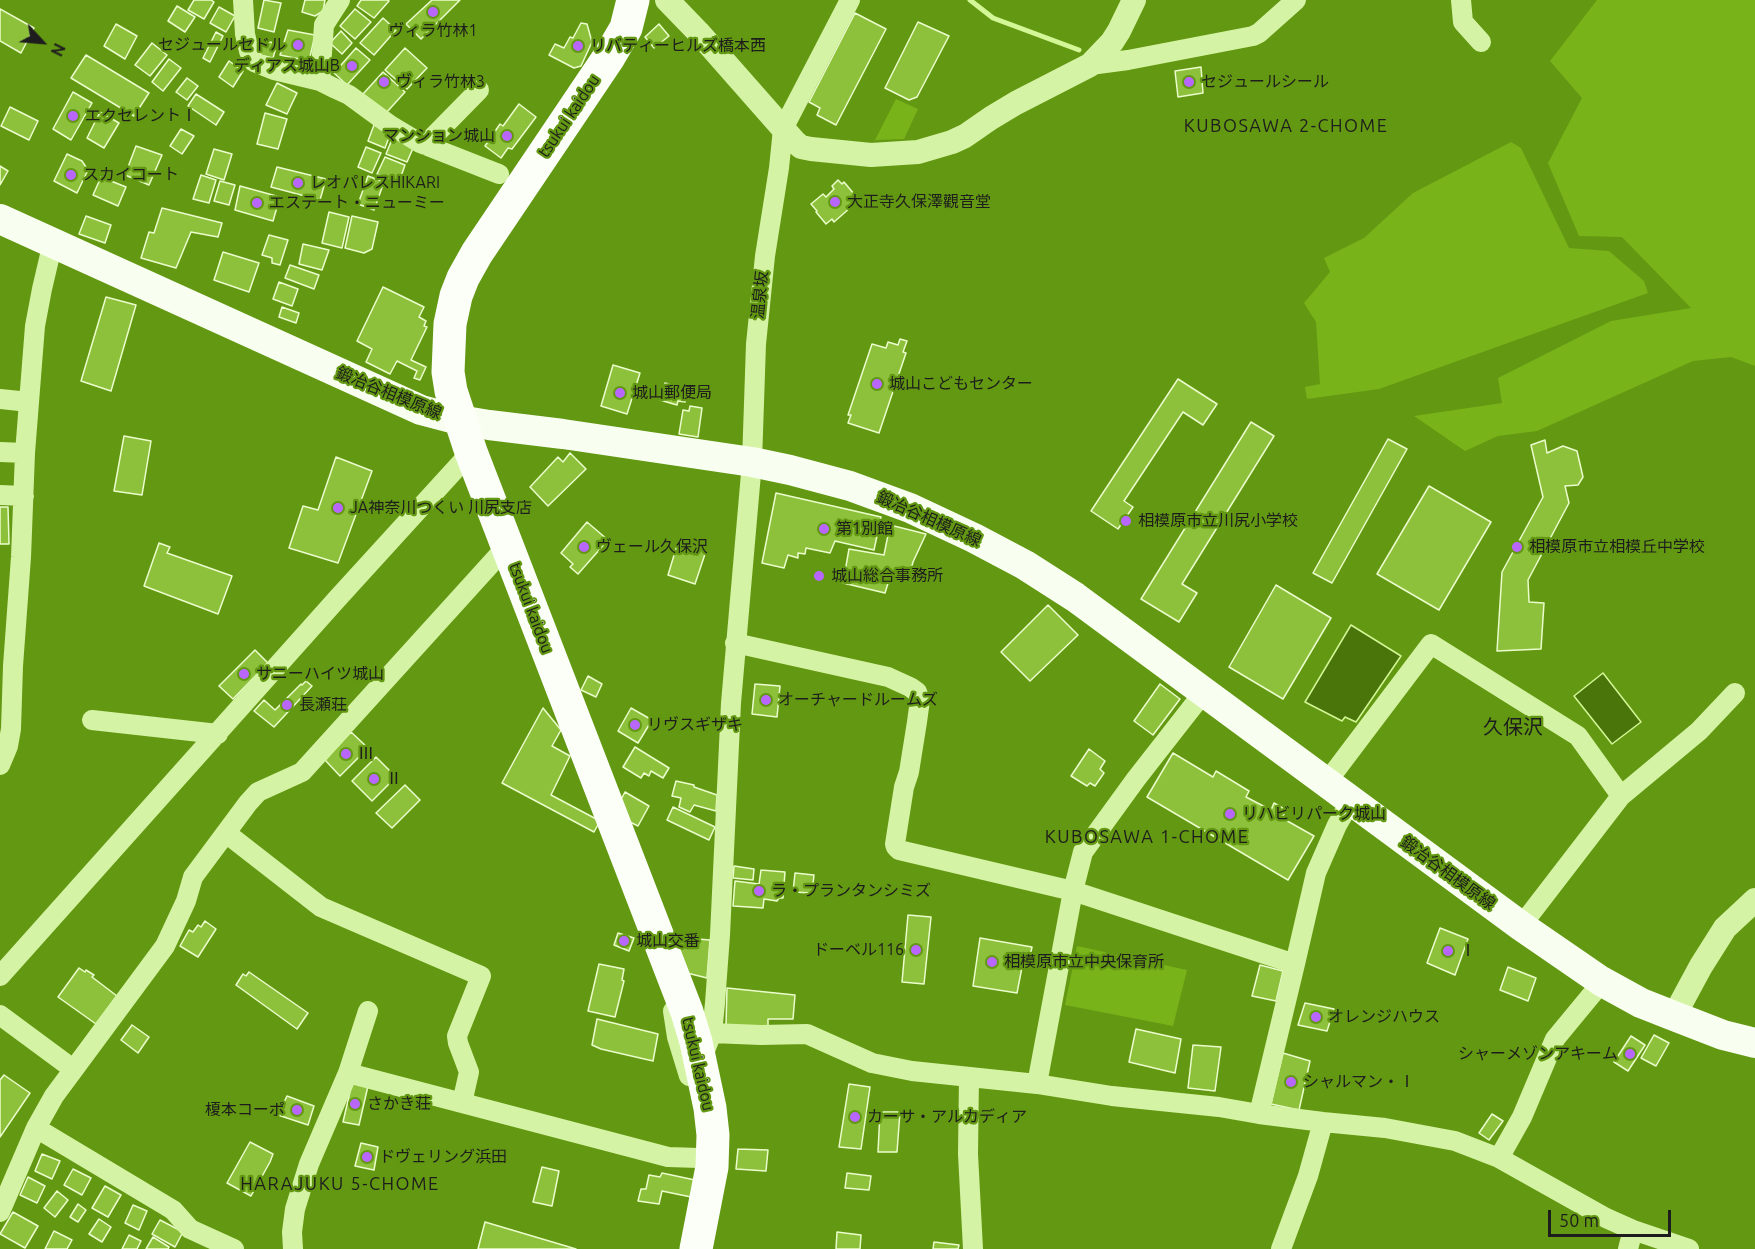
<!DOCTYPE html>
<meta charset="utf-8">
<style>
body{margin:0}
#map{position:relative;width:1755px;height:1249px;overflow:hidden;background:#639812;font-family:Ubuntu,sans-serif}
canvas{display:block}
.north{position:absolute;left:12px;top:12px;width:60px;height:60px;-webkit-text-stroke:4px #639812;paint-order:stroke;rotate:116deg;font-size:16px;font-weight:700;line-height:24px;text-align:center;color:#1d1d1d}
.north::after{content:'';display:block;margin:auto;width:21px;height:27px;background:#1d1d1d;clip-path:polygon(50% 0,100% 100%,50% 72%,0 100%)}
.scale{position:absolute;left:1548px;top:1210px;width:123px;height:27px;box-sizing:border-box;border:3px solid #1d1d1d;border-top:0;padding-left:8px;font-size:18px;line-height:21px;white-space:nowrap;color:#1d1d1d;-webkit-text-stroke:4px #639812;paint-order:stroke}
</style>
<div id="map">
<canvas width="1755" height="1249"></canvas>
<div class="north">N</div>
<div class="scale">50 m</div>
</div>
<script>
const ctx = document.querySelector('canvas').getContext('2d');
ctx.lineJoin = 'round';
function fillPath(path, color) {
  ctx.fillStyle = color;
  ctx.fill(path, 'evenodd');
}
function shape(rows) {
  const path = new Path2D();
  for (const r of rows) {
    path.moveTo(r[0], r[1]);
    for (let i = 2; i < r.length; i += 2) path.lineTo(r[i], r[i + 1]);
  }
  return path;
}
function stroke(path, color, width, dash) {
  ctx.strokeStyle = color;
  ctx.lineWidth = width;
  ctx.lineCap = dash ? 'butt' : 'round';
  ctx.setLineDash(dash || []);
  ctx.stroke(path);
}
function write(font, color, halo, rows, align = 'center') {
  ctx.font = font + ' Ubuntu,"Noto Sans JP",sans-serif';
  ctx.lineWidth = 4.5;
  ctx.setLineDash([]);
  ctx.textBaseline = 'middle';
  ctx.strokeStyle = halo;
  ctx.fillStyle = color;
  for (const [text, x, y, turn = 0] of rows) {
    ctx.save();
    ctx.translate(x, y);
    ctx.rotate((+turn || 0) * Math.PI / 180);
    ctx.textAlign = isNaN(turn) ? turn : align;
    if (halo) ctx.strokeText(text, 0, 0);
    ctx.fillText(text, 0, 0);
    ctx.restore();
  }
}
const green = shape([
 [1597,0,1755,0,1755,366,1731,357,1693,361,1537,431,1498,436,1465,451,1414,416,1502,403,1498,378,1611,321,1691,308,1622,237,1579,236,1548,163,1582,98,1550,61],
 [896,99,918,109,904,139,875,140],
 [1511,142,1521,148,1569,248,1609,251,1644,281,1648,293,1379,389,1307,399,1305,387,1320,384,1316,322,1304,303,1330,272,1324,258,1364,238,1413,193],
 [1077,946,1187,970,1173,1026,1065,1005]
]);
const water = shape([
 [1351,625,1401,656,1356,722,1345,717,1342,721,1305,702,1351,625],
 [1603,673,1641,722,1612,744,1574,696,1603,673]
]);
const stream = shape([
 [970,0,993,18,1079,50]
]);
const building = shape([
 [194,0,211,0,214,2,204,19,188,10,194,0],
 [264,0,281,3,274,32,258,28,264,0],
 [305,0,325,0,323,11,315,16,302,12,305,0],
 [361,0,388,0,389,1,374,18,357,6,361,0],
 [432,0,460,0,421,39,406,24,432,0],
 [177,6,195,17,185,32,168,21,177,6],
 [219,7,235,16,226,32,210,23,219,7],
 [0,9,34,28,21,53,0,41,0,9],
 [355,9,371,22,355,39,340,26,355,9],
 [855,13,886,29,836,125,817,115,820,108,809,102,855,13],
 [383,18,396,30,374,55,360,43,383,18],
 [918,22,949,36,917,97,909,100,885,88,918,22],
 [581,23,587,24,592,42,581,66,574,68,549,55,555,44,564,48,570,37,573,38,581,23],
 [116,24,137,36,125,59,104,46,116,24],
 [659,24,669,36,654,48,645,37,659,24],
 [288,30,315,35,309,61,280,55,288,30],
 [341,31,352,43,342,54,330,43,341,31],
 [216,32,223,36,210,62,203,58,216,32],
 [263,40,277,44,273,58,260,55,263,40],
 [152,43,167,55,150,76,135,65,152,43],
 [356,48,370,60,347,85,334,73,356,48],
 [405,48,427,68,407,89,385,70,405,48],
 [86,55,149,93,134,116,71,78,86,55],
 [169,59,181,68,163,91,152,82,169,59],
 [229,61,243,71,233,87,219,77,229,61],
 [1201,67,1203,93,1178,97,1175,71,1201,67],
 [383,72,405,92,386,113,363,94,383,72],
 [187,78,198,86,187,100,176,92,187,78],
 [277,83,297,93,287,114,266,105,277,83],
 [73,92,92,103,71,140,53,129,73,92],
 [196,94,224,112,216,125,188,106,196,94],
 [519,104,536,117,512,149,508,148,501,158,485,146,500,124,503,126,519,104],
 [10,107,38,121,29,140,1,126,10,107],
 [100,112,119,123,104,148,87,138,100,112],
 [265,113,287,119,278,149,257,144,265,113],
 [374,125,391,132,385,148,368,141,374,125],
 [181,129,194,136,182,154,170,146,181,129],
 [393,137,414,146,407,162,386,154,393,137],
 [136,146,162,155,149,185,125,175,136,146],
 [366,147,381,153,372,173,358,167,366,147],
 [214,149,232,154,224,180,206,174,214,149],
 [67,154,82,161,88,170,77,193,54,181,67,154],
 [385,157,405,165,399,182,377,174,385,157],
 [0,166,8,171,0,185,0,166],
 [277,167,326,179,320,200,271,187,277,167],
 [201,175,216,180,209,203,193,199,201,175],
 [368,176,384,182,374,210,358,204,368,176],
 [101,177,126,187,118,206,93,195,101,177],
 [838,180,842,184,844,182,859,200,834,222,832,219,826,224,816,212,817,211,811,204,823,194,826,197,834,189,832,186,838,180],
 [220,181,235,185,229,205,214,201,220,181],
 [240,186,280,197,273,221,235,210,240,186],
 [162,208,222,223,218,237,191,232,176,268,141,258,149,232,154,233,162,208],
 [329,212,349,217,342,248,322,243,329,212],
 [86,216,111,225,105,243,79,234,86,216],
 [352,216,378,222,372,249,364,253,345,248,352,216],
 [269,235,288,240,280,265,272,263,272,258,262,255,269,235],
 [303,244,329,250,322,270,299,264,303,244],
 [223,252,259,263,249,292,214,280,223,252],
 [290,265,319,275,314,289,285,278,290,265],
 [279,282,298,289,292,306,273,299,279,282],
 [383,287,424,307,419,317,426,321,424,326,427,327,411,360,426,367,420,380,414,378,417,371,397,361,390,374,366,362,372,349,357,341,383,287],
 [106,297,136,305,111,391,81,381,106,297],
 [282,307,299,313,296,323,279,317,282,307],
 [900,339,907,341,903,352,906,353,879,433,848,423,851,415,848,415,872,344,886,348,888,342,898,345,900,339],
 [613,365,640,373,627,414,601,406,613,365],
 [1178,379,1217,404,1203,425,1183,412,1124,501,1133,507,1118,529,1091,511,1178,379],
 [665,383,689,389,685,402,678,401,677,405,660,400,665,383],
 [690,406,702,408,698,437,679,434,683,410,689,411,690,406],
 [1251,422,1274,436,1182,584,1197,593,1179,622,1141,599,1251,422],
 [124,436,151,441,142,495,114,491,124,436],
 [1388,439,1407,449,1332,583,1313,573,1388,439],
 [1545,440,1547,453,1563,446,1577,451,1583,477,1578,485,1565,486,1569,503,1528,580,1529,602,1544,603,1541,649,1497,651,1502,572,1543,497,1531,445,1545,440],
 [570,453,586,469,548,506,530,487,558,457,563,462,570,453],
 [336,457,372,471,338,563,289,548,303,506,318,510,336,457],
 [1429,486,1491,522,1439,610,1377,574,1429,486],
 [776,493,881,517,874,550,835,541,830,553,806,548,805,554,798,553,798,558,788,555,784,568,762,563,776,493],
 [0,507,8,507,9,544,0,544,0,507],
 [587,522,608,540,578,574,570,567,573,564,561,553,587,522],
 [890,525,926,534,913,562,908,581,890,577,885,593,843,583,849,549,884,555,890,525],
 [678,542,706,551,695,584,668,575,678,542],
 [159,543,170,547,167,553,232,576,218,614,144,586,159,543],
 [1276,585,1331,618,1283,699,1229,667,1276,585],
 [1048,605,1078,635,1030,681,1001,652,1048,605],
 [255,650,268,663,233,699,219,686,255,650],
 [588,676,602,684,596,697,581,690,588,676],
 [306,681,312,686,274,727,254,711,264,700,275,710,301,684,302,685,306,681],
 [755,684,780,686,777,717,752,714,755,684],
 [1160,684,1180,699,1153,735,1134,721,1160,684],
 [543,708,561,730,552,746,570,756,551,795,600,821,594,832,502,783,543,708],
 [631,708,652,720,638,743,618,731,631,708],
 [351,732,368,748,340,776,325,760,351,732],
 [635,747,669,768,663,778,651,771,649,776,644,773,641,778,623,767,635,747],
 [1089,749,1105,761,1100,769,1104,773,1095,786,1090,783,1087,786,1071,776,1089,749],
 [1173,753,1213,777,1216,771,1249,791,1246,797,1271,810,1274,803,1286,810,1282,818,1314,836,1288,880,1147,797,1173,753],
 [376,757,396,777,372,801,352,781,376,757],
 [676,781,694,785,694,787,717,795,716,811,694,805,690,812,679,807,681,798,672,796,676,781],
 [405,785,420,800,392,828,376,813,405,785],
 [625,792,649,806,638,826,630,822,619,803,625,792],
 [673,807,715,827,709,840,667,820,673,807],
 [734,866,754,869,753,880,733,878,734,866],
 [761,870,785,872,783,898,779,898,777,901,764,899,763,908,733,906,735,881,759,884,761,870],
 [795,873,814,875,812,893,793,892,795,873],
 [908,915,931,917,924,984,902,982,908,915],
 [205,921,216,929,198,957,180,946,189,930,193,932,198,925,201,927,205,921],
 [1440,928,1468,939,1455,975,1427,963,1440,928],
 [618,933,634,938,629,951,614,945,618,933],
 [673,937,710,940,707,978,687,973,673,937],
 [980,938,1032,947,1029,961,1023,962,1017,993,973,986,980,938],
 [599,964,624,969,622,980,624,981,615,1017,588,1011,599,964],
 [1260,965,1283,971,1276,1001,1252,996,1260,965],
 [1508,967,1536,978,1528,1001,1500,990,1508,967],
 [79,968,85,972,86,970,94,975,92,977,117,996,96,1024,58,997,79,968],
 [249,972,308,1013,297,1029,236,985,243,974,246,976,249,972],
 [727,988,795,995,793,1019,768,1019,768,1027,726,1025,727,988],
 [1305,1003,1334,1009,1327,1031,1298,1025,1305,1003],
 [597,1019,658,1034,653,1061,601,1049,592,1045,597,1019],
 [132,1025,149,1037,138,1053,121,1040,132,1025],
 [1136,1029,1181,1039,1175,1073,1129,1062,1136,1029],
 [1654,1035,1669,1043,1656,1066,1641,1058,1654,1035],
 [1631,1036,1645,1045,1628,1071,1614,1062,1631,1036],
 [1193,1045,1221,1047,1215,1091,1188,1088,1193,1045],
 [1283,1053,1310,1061,1299,1110,1271,1104,1283,1053],
 [4,1075,30,1093,0,1137,0,1080,4,1075],
 [352,1083,368,1086,359,1125,343,1122,352,1083],
 [849,1084,870,1087,861,1149,839,1147,849,1084],
 [287,1096,314,1106,308,1125,278,1115,287,1096],
 [880,1112,900,1112,897,1152,878,1152,880,1112],
 [1492,1114,1503,1121,1489,1140,1479,1133,1492,1114],
 [250,1142,273,1154,270,1162,251,1196,227,1183,250,1142],
 [361,1143,378,1147,374,1170,355,1166,361,1143],
 [738,1149,768,1150,766,1171,736,1169,738,1149],
 [42,1154,60,1161,52,1179,35,1171,42,1154],
 [542,1167,559,1171,552,1206,533,1202,542,1167],
 [73,1169,91,1178,82,1195,64,1185,73,1169],
 [662,1173,695,1180,691,1197,662,1191,659,1204,638,1201,641,1189,646,1189,649,1175,660,1177,662,1173],
 [847,1173,871,1176,869,1190,845,1188,847,1173],
 [28,1177,45,1186,37,1203,20,1195,28,1177],
 [105,1186,121,1195,108,1217,92,1208,105,1186],
 [57,1191,68,1200,55,1217,44,1208,57,1191],
 [78,1204,86,1210,78,1222,70,1217,78,1204],
 [133,1205,147,1211,139,1230,125,1223,133,1205],
 [13,1212,38,1226,25,1248,0,1234,13,1212],
 [99,1219,111,1227,102,1242,89,1234,99,1219],
 [160,1220,183,1232,175,1247,152,1234,160,1220],
 [485,1222,576,1249,478,1249,485,1222],
 [54,1231,72,1240,67,1249,45,1249,54,1231],
 [837,1232,861,1235,860,1249,836,1249,837,1232],
 [129,1235,141,1241,137,1249,122,1249,129,1235],
 [153,1237,169,1247,168,1249,146,1249,153,1237],
 [934,1242,959,1245,958,1249,933,1249,934,1242]
]);
const minor = shape([
 [243,0,245,34,249,51,254,62,274,70,320,81,336,89,349,95,390,125,420,143,499,174],
 [1461,0,1463,22,1481,42],
 [1090,65,1128,60,1253,36,1259,33,1296,0],
 [320,81,324,25,340,0],
 [425,145,479,90],
 [0,399,29,402],
 [0,452,25,453],
 [0,495,24,496],
 [735,643,888,677,910,687,917,692,920,700,917,722,909,772,904,787,895,844,896,847,899,850,1073,891,1295,964,1259,1114],
 [92,720,218,734],
 [0,765,8,746,11,729,13,666,21,557,25,453,35,326,42,289,53,242],
 [1326,783,1431,644,1578,736,1621,796,1521,926],
 [1621,796,1699,731,1735,693],
 [226,833,321,907,481,976,457,1036,458,1043,469,1072,462,1103],
 [1295,964,1316,873,1337,825,1351,801],
 [0,976,337,599,471,452],
 [368,1011,348,1073,668,1157,699,1158,712,1156],
 [673,1011,677,1037,689,1076],
 [0,1015,73,1069],
 [712,1033,761,1035,807,1034,872,1063,912,1071,1037,1084,1112,1096,1219,1107,1259,1114,1323,1122,1385,1128,1455,1141,1499,1158,1606,1218,1633,1230,1689,1249],
 [701,1060,712,1033,715,1003,720,935,731,703,752,462,756,344,765,256,779,168,783,129,850,0],
 [969,1077,968,1154,973,1249],
 [1037,1084,1073,891,1083,852,1136,779,1204,692],
 [36,1128,173,1210,190,1229,234,1249],
 [1499,1158,1522,1117,1555,1039,1593,993,1601,981],
 [0,1212,36,1128,54,1096,165,946,186,901,193,877,248,803,258,792,302,772,507,546],
 [293,1249,292,1232,295,1209,309,1164,348,1073],
 [1281,1249,1308,1176,1323,1122],
 [1628,1249,1633,1230]
]);
const tertiary = shape([
 [667,0,698,32,794,141,801,147,811,149,871,155,918,152,952,142,965,136,991,118,1016,103,1090,65,1112,42,1119,31,1134,0],
 [1674,1016,1701,966,1725,928,1755,900]
]);
const primary = shape([
 [0,219,421,410,459,420,489,425,563,434,752,462,790,470,850,486,910,508,974,538,1025,565,1075,597,1521,926,1601,981,1641,1003,1674,1016,1723,1035,1755,1043]
]);
const trunk = shape([
 [633,0,626,28,609,57,477,253,463,278,456,296,450,324,448,372,451,391,471,452,687,1012,696,1042,710,1108,713,1135,712,1167,696,1249]
]);
const markers = [
 [433,12,6,"#b966ff"],
 [298,45,6,"#b966ff"],
 [578,46,6,"#b966ff"],
 [352,66,6,"#b966ff"],
 [384,82,6,"#b966ff"],
 [1189,82,6,"#b966ff"],
 [73,116,6,"#b966ff"],
 [507,136,6,"#b966ff"],
 [71,175,6,"#b966ff"],
 [298,183,6,"#b966ff"],
 [835,202,6,"#b966ff"],
 [257,203,6,"#b966ff"],
 [877,384,6,"#b966ff"],
 [620,393,6,"#b966ff"],
 [338,508,6,"#b966ff"],
 [1126,521,6,"#b966ff"],
 [824,529,6,"#b966ff"],
 [584,547,6,"#b966ff"],
 [1517,547,6,"#b966ff"],
 [819,576,6,"#b966ff"],
 [244,674,6,"#b966ff"],
 [766,700,6,"#b966ff"],
 [287,705,6,"#b966ff"],
 [635,725,6,"#b966ff"],
 [346,754,6,"#b966ff"],
 [374,779,6,"#b966ff"],
 [1230,814,6,"#b966ff"],
 [759,891,6,"#b966ff"],
 [624,941,6,"#b966ff"],
 [916,950,6,"#b966ff"],
 [1448,951,6,"#b966ff"],
 [992,962,6,"#b966ff"],
 [1316,1017,6,"#b966ff"],
 [1630,1054,6,"#b966ff"],
 [1291,1082,6,"#b966ff"],
 [355,1104,6,"#b966ff"],
 [297,1110,6,"#b966ff"],
 [855,1117,6,"#b966ff"],
 [367,1157,6,"#b966ff"]
];
const poiNames = [
 ["ヴィラ竹林1",433,31,"center"],
 ["セジュールセドル",286,45,"right"],
 ["リバティーヒルズ橋本西",590,46],
 ["ディアス城山B",340,66,"right"],
 ["ヴィラ竹林3",396,82],
 ["セジュールシール",1201,82],
 ["エクセレントⅠ",85,116],
 ["マンション城山",495,136,"right"],
 ["スカイコート",83,175],
 ["レオパレスHIKARI",310,183],
 ["大正寺久保澤觀音堂",847,202],
 ["エステート・ニューミー",269,203],
 ["城山こどもセンター",889,384],
 ["城山郵便局",632,393],
 ["JA神奈川つくい 川尻支店",350,508],
 ["相模原市立川尻小学校",1138,521],
 ["第1別館",836,529],
 ["ヴェール久保沢",596,547],
 ["相模原市立相模丘中学校",1529,547],
 ["城山総合事務所",831,576],
 ["サニーハイツ城山",256,674],
 ["オーチャードルームズ",778,700],
 ["長瀬荘",299,705],
 ["リヴスギザキ",647,725],
 ["Ⅲ",358,754],
 ["Ⅱ",386,779],
 ["リハビリパーク城山",1242,814],
 ["ラ・プランタンシミズ",771,891],
 ["城山交番",636,941],
 ["ドーベル116",904,950,"right"],
 ["Ⅰ",1460,951],
 ["相模原市立中央保育所",1004,962],
 ["オレンジハウス",1328,1017],
 ["シャーメゾンアキーム",1618,1054,"right"],
 ["シャルマン・Ⅰ",1303,1082],
 ["さかき荘",367,1104],
 ["榎本コーポ",285,1110,"right"],
 ["カーサ・アルカディア",867,1117],
 ["ドヴェリング浜田",379,1157]
];
const streetNames = [
 ["tsukui kaidou",569,116,-56],
 ["温泉坂",760,295,-84],
 ["鍛冶谷相模原線",389,393,22],
 ["鍛冶谷相模原線",929,519,24],
 ["tsukui kaidou",531,608,69],
 ["鍛冶谷相模原線",1448,873,36],
 ["tsukui kaidou",698,1064,77]
];
const neighbourhoodNames = [
 ["KUBOSAWA 2-CHOME",1286,126],
 ["KUBOSAWA 1-CHOME",1147,837],
 ["HARAJUKU 5-CHOME",340,1184]
];
const quarterNames = [
 ["久保沢",1513,727]
];
fillPath(green, '#78b31a');
fillPath(water, '#4a750b');
stroke(water, '#d3f796', 1.5);
stroke(stream, '#d3f796', 5);
fillPath(building, '#8dc13b');
stroke(building, '#ebfdcc', 1.5);
stroke(minor, '#d5f3a4', 20);
stroke(tertiary, '#d5f3a4', 24);
stroke(primary, '#f9fff0', 30);
stroke(trunk, '#fcfff8', 33);
for (const [x, y, r, color] of markers) {
  const dot = new Path2D();
  dot.arc(x, y, r, 0, 2 * Math.PI);
  ctx.fillStyle = color;
  ctx.fill(dot);
  stroke(dot, '#639812', 2);
}
write('16px', '#1d1d1d', '#639812', poiNames, 'left');
write('16px', '#1d1d1d', '#639812', streetNames);
ctx.letterSpacing = '1.5px';
write('18px', '#1d1d1d', '#639812', neighbourhoodNames);
ctx.letterSpacing = '0px';
write('20px', '#1d1d1d', '#639812', quarterNames);
</script>
